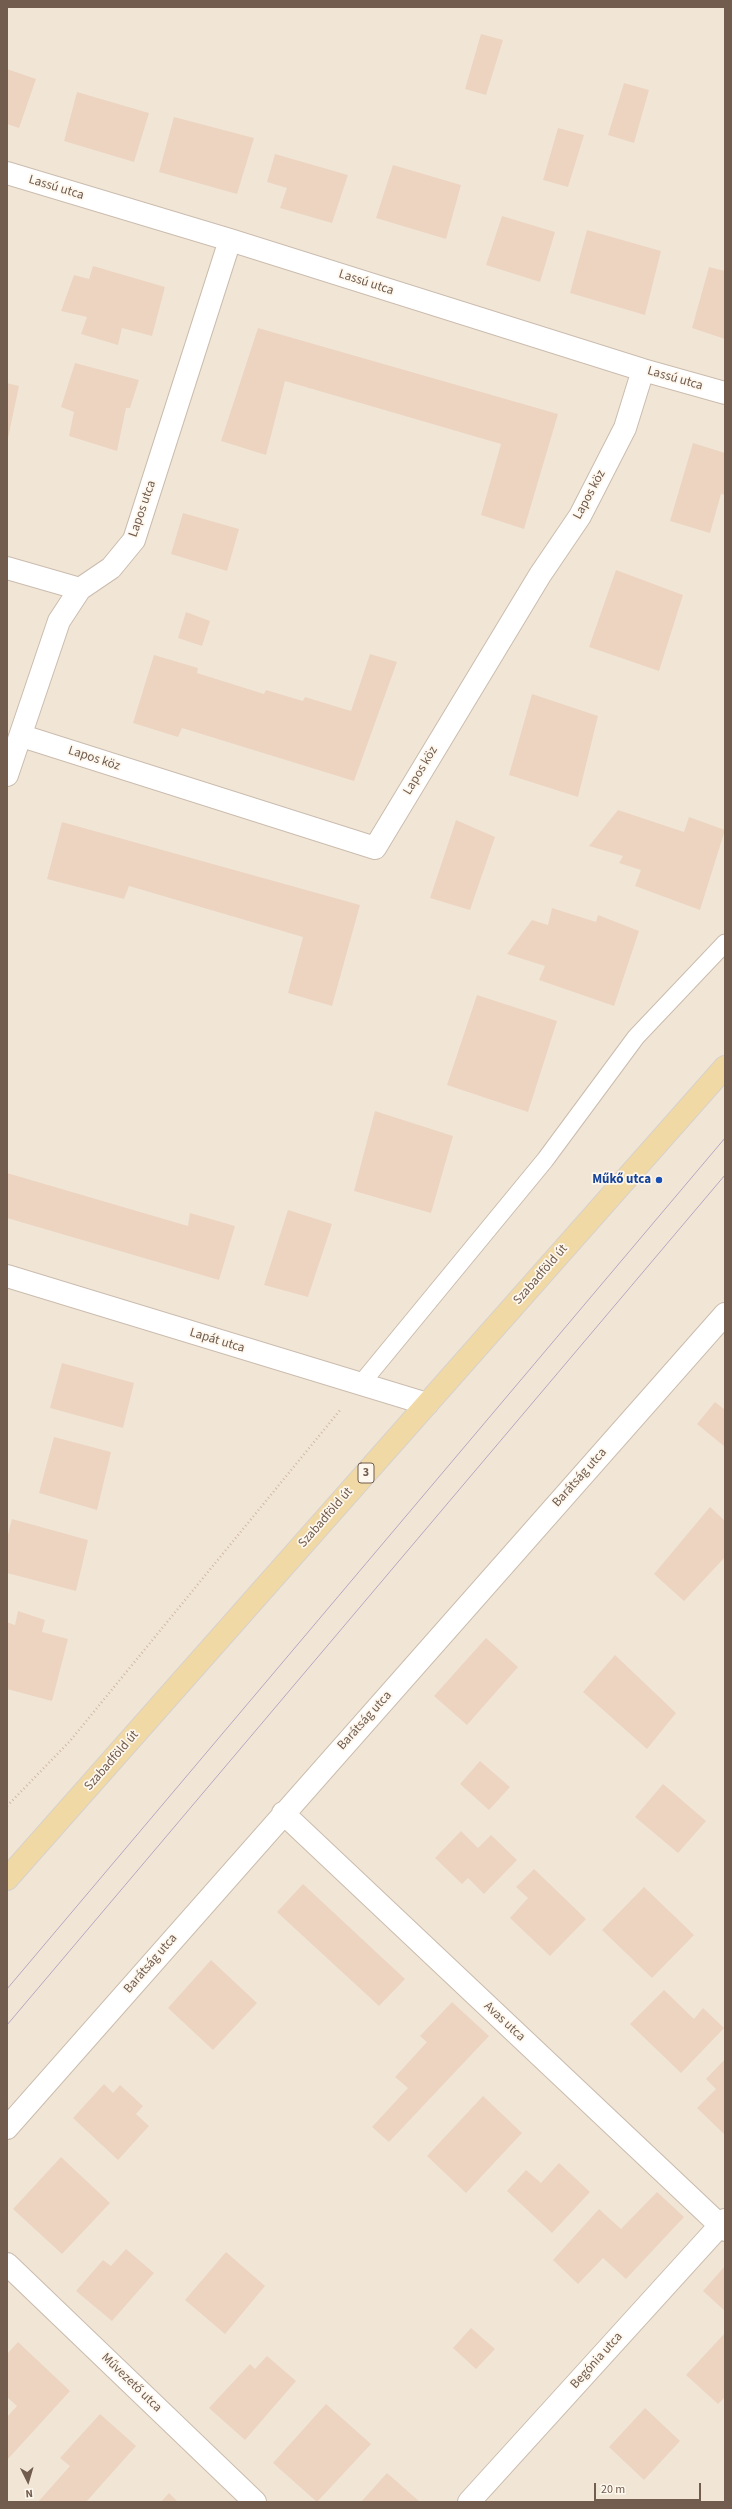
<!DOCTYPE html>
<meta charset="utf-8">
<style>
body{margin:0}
#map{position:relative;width:732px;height:2509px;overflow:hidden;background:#faf3e7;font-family:"Source Sans 3",sans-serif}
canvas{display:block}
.frame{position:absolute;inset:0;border:8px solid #715c4e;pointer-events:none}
.north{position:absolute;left:8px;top:2461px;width:40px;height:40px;-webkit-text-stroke:3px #fdf7ed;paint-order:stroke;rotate:175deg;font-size:11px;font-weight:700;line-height:16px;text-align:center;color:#715c4e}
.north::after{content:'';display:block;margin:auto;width:14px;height:18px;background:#715c4e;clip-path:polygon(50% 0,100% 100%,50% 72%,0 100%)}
.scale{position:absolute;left:594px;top:2483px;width:107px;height:18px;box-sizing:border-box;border:2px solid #715c4e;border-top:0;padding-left:5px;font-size:12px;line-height:14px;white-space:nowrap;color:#715c4e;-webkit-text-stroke:3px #fdf7ed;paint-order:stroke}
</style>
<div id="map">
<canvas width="732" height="2509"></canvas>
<div class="frame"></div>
<div class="north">N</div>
<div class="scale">20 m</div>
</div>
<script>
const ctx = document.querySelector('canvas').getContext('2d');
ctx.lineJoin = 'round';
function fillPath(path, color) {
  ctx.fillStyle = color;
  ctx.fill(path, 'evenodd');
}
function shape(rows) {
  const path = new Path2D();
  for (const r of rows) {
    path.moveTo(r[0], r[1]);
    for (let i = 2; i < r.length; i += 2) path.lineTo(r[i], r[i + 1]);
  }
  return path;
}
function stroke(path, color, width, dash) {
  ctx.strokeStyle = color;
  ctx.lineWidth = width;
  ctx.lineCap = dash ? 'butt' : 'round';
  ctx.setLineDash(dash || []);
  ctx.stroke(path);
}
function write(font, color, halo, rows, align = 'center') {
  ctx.font = font + ' "Source Sans 3",sans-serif';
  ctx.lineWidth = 3.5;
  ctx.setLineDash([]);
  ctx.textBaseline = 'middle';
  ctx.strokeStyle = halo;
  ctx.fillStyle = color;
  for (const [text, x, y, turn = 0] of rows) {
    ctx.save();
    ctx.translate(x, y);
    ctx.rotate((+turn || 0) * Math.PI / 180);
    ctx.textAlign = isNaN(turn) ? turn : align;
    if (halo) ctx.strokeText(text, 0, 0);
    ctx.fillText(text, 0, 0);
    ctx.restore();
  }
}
const residential = shape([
 [7,7,725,7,725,2502,7,2502]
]);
const building = shape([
 [481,34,503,40,486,95,465,89],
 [7,69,36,79,19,128,7,124],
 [624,83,649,90,634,143,608,135],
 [77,92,149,113,134,162,64,141],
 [174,117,254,138,237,194,159,172],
 [558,128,584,135,568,187,543,180],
 [275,154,348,175,332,223,280,208,287,188,267,182],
 [393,165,461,185,446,239,376,218],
 [502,216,555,232,540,282,486,265],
 [587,230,661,251,645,315,570,293],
 [93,266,165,287,152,336,122,328,118,345,81,334,87,317,61,311,74,275,89,279],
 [709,267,725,271,725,339,692,328],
 [258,328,558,414,524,529,481,515,501,444,285,381,266,455,221,441],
 [75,363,139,380,130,408,126,408,117,451,69,436,74,412,61,407],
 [7,383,19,386,8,438,7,438],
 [693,443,725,453,725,495,721,494,710,533,670,521],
 [183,513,239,529,227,571,171,554],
 [616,570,683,595,659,671,589,647],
 [186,612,210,621,202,646,178,638],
 [370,654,397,662,354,781,182,728,178,737,133,723,154,655,198,668,197,673,264,694,266,690,303,701,305,697,351,711],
 [532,694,598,716,578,797,509,775],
 [618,810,684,832,689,817,725,830,700,910,635,886,641,870,619,863,623,856,589,846],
 [456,820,495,837,470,910,430,898],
 [62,822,360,905,332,1006,288,993,303,937,129,886,124,899,47,879],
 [552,908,596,922,598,915,639,931,614,1006,539,980,545,966,507,954,532,920,548,925],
 [477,995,557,1021,528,1112,447,1085],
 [375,1111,453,1136,431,1213,354,1191],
 [7,1173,188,1226,190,1213,235,1226,219,1280,7,1218],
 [288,1210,332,1224,308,1297,264,1285],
 [62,1363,134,1383,123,1428,50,1408],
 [715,1402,725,1410,725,1447,697,1424],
 [54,1437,111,1452,97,1510,39,1493],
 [710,1507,725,1521,725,1557,684,1601,654,1574],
 [12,1519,88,1540,76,1591,7,1573,7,1538],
 [18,1611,45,1620,42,1632,68,1639,52,1701,7,1689,7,1622,15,1625],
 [486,1638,518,1667,467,1725,434,1696],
 [615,1655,676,1713,647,1749,583,1692],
 [480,1761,510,1787,489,1810,460,1784],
 [663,1784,706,1821,678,1853,635,1817],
 [461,1831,478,1848,491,1835,517,1860,484,1894,468,1878,462,1884,435,1858],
 [534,1869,586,1919,550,1956,510,1918,528,1898,516,1887],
 [303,1884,405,1979,379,2006,277,1912],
 [644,1887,694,1935,652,1978,602,1930],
 [211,1960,257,2003,213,2050,168,2008],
 [664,1990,694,2019,703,2008,724,2028,681,2073,630,2024],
 [452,2002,489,2036,389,2142,372,2127,408,2088,395,2077,427,2042,420,2036],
 [725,2059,725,2135,697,2108,716,2089,706,2079],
 [104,2084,113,2093,120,2085,143,2106,136,2114,149,2126,118,2160,73,2118],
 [483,2096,522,2133,466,2193,427,2156],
 [61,2157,110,2203,62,2254,13,2209],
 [559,2163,590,2192,552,2233,507,2191,526,2170,541,2183],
 [657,2192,684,2217,626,2279,603,2258,578,2284,553,2260,599,2209,621,2229],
 [126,2249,154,2273,112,2321,76,2291,103,2260,111,2266],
 [226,2252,265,2286,225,2334,185,2300],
 [725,2266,725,2311,703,2291],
 [471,2328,495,2349,476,2369,453,2348],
 [725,2333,725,2397,718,2404,686,2375],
 [18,2342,70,2391,7,2460,7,2417,17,2406,7,2397,7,2354],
 [267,2356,296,2381,245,2440,209,2408,250,2364,255,2369],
 [326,2404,371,2444,317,2502,273,2463],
 [645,2408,680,2441,644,2480,609,2447],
 [100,2414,136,2446,86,2502,38,2502,70,2466,60,2458],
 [387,2473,420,2502,361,2502],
 [169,2493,178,2502,161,2502]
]);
const path = shape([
 [7,1806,70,1741,341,1409]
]);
const service = shape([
 [360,1385,545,1160,636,1037,725,943]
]);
const minor = shape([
 [7,173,230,240,643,370,725,393],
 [7,568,80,589],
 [22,736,375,848,540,575,580,516,625,428,643,370],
 [7,775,59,621,80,589,111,568,134,540,230,240],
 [7,1276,427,1404],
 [283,1813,725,2230],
 [7,2128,725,1314],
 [7,2264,255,2502],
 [469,2502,725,2220]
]);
const primary = shape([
 [7,1879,725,1067]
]);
const tram = shape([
 [7,1989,725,1138],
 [7,2025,725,1175]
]);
const markers = [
 [659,1180,4,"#1a4fb4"]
];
const shields = [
 [366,1473,16]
];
const shieldNames = [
 ["3",366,1473]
];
const streetNames = [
 ["Lassú utca",56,188,17],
 ["Lassú utca",366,283,18],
 ["Lassú utca",675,379,16],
 ["Lapos köz",590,495,-62],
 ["Lapos utca",143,509,-71],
 ["Lapos köz",94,759,18],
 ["Lapos köz",421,771,-59],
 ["Szabadföld út",541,1275,-49],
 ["Lapát utca",217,1341,17],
 ["Barátság utca",580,1478,-48],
 ["Szabadföld út",326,1518,-49],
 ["Barátság utca",365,1721,-48],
 ["Szabadföld út",112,1761,-49],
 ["Barátság utca",151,1964,-49],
 ["Avas utca",504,2022,43],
 ["Begónia utca",597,2361,-48],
 ["Művezető utca",131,2383,44]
];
const transitNames = [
 ["Műkő utca",651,1180]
];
fillPath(residential, '#f1e6d6');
fillPath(building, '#ecd4c1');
stroke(service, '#cbbcae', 19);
stroke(minor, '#cbbcae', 24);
stroke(primary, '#d7d1cd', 24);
stroke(path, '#d1b8a5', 2.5, [1, 3]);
stroke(service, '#fff', 17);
stroke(minor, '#fff', 22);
stroke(primary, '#f1d9a6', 22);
stroke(tram, '#b7a6c2', 1);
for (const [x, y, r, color] of markers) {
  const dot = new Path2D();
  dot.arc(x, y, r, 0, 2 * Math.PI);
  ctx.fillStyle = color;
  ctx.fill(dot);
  stroke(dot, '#fdf7ed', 1.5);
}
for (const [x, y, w] of shields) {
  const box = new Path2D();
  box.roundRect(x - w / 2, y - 10, w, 20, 3);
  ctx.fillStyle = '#fdf7ed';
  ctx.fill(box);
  stroke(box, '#715c4e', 1);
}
write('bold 12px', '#715c4e', null, shieldNames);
write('13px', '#715c4e', '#fdf7ed', streetNames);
write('bold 13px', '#164399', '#fdf7ed', transitNames, 'right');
</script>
